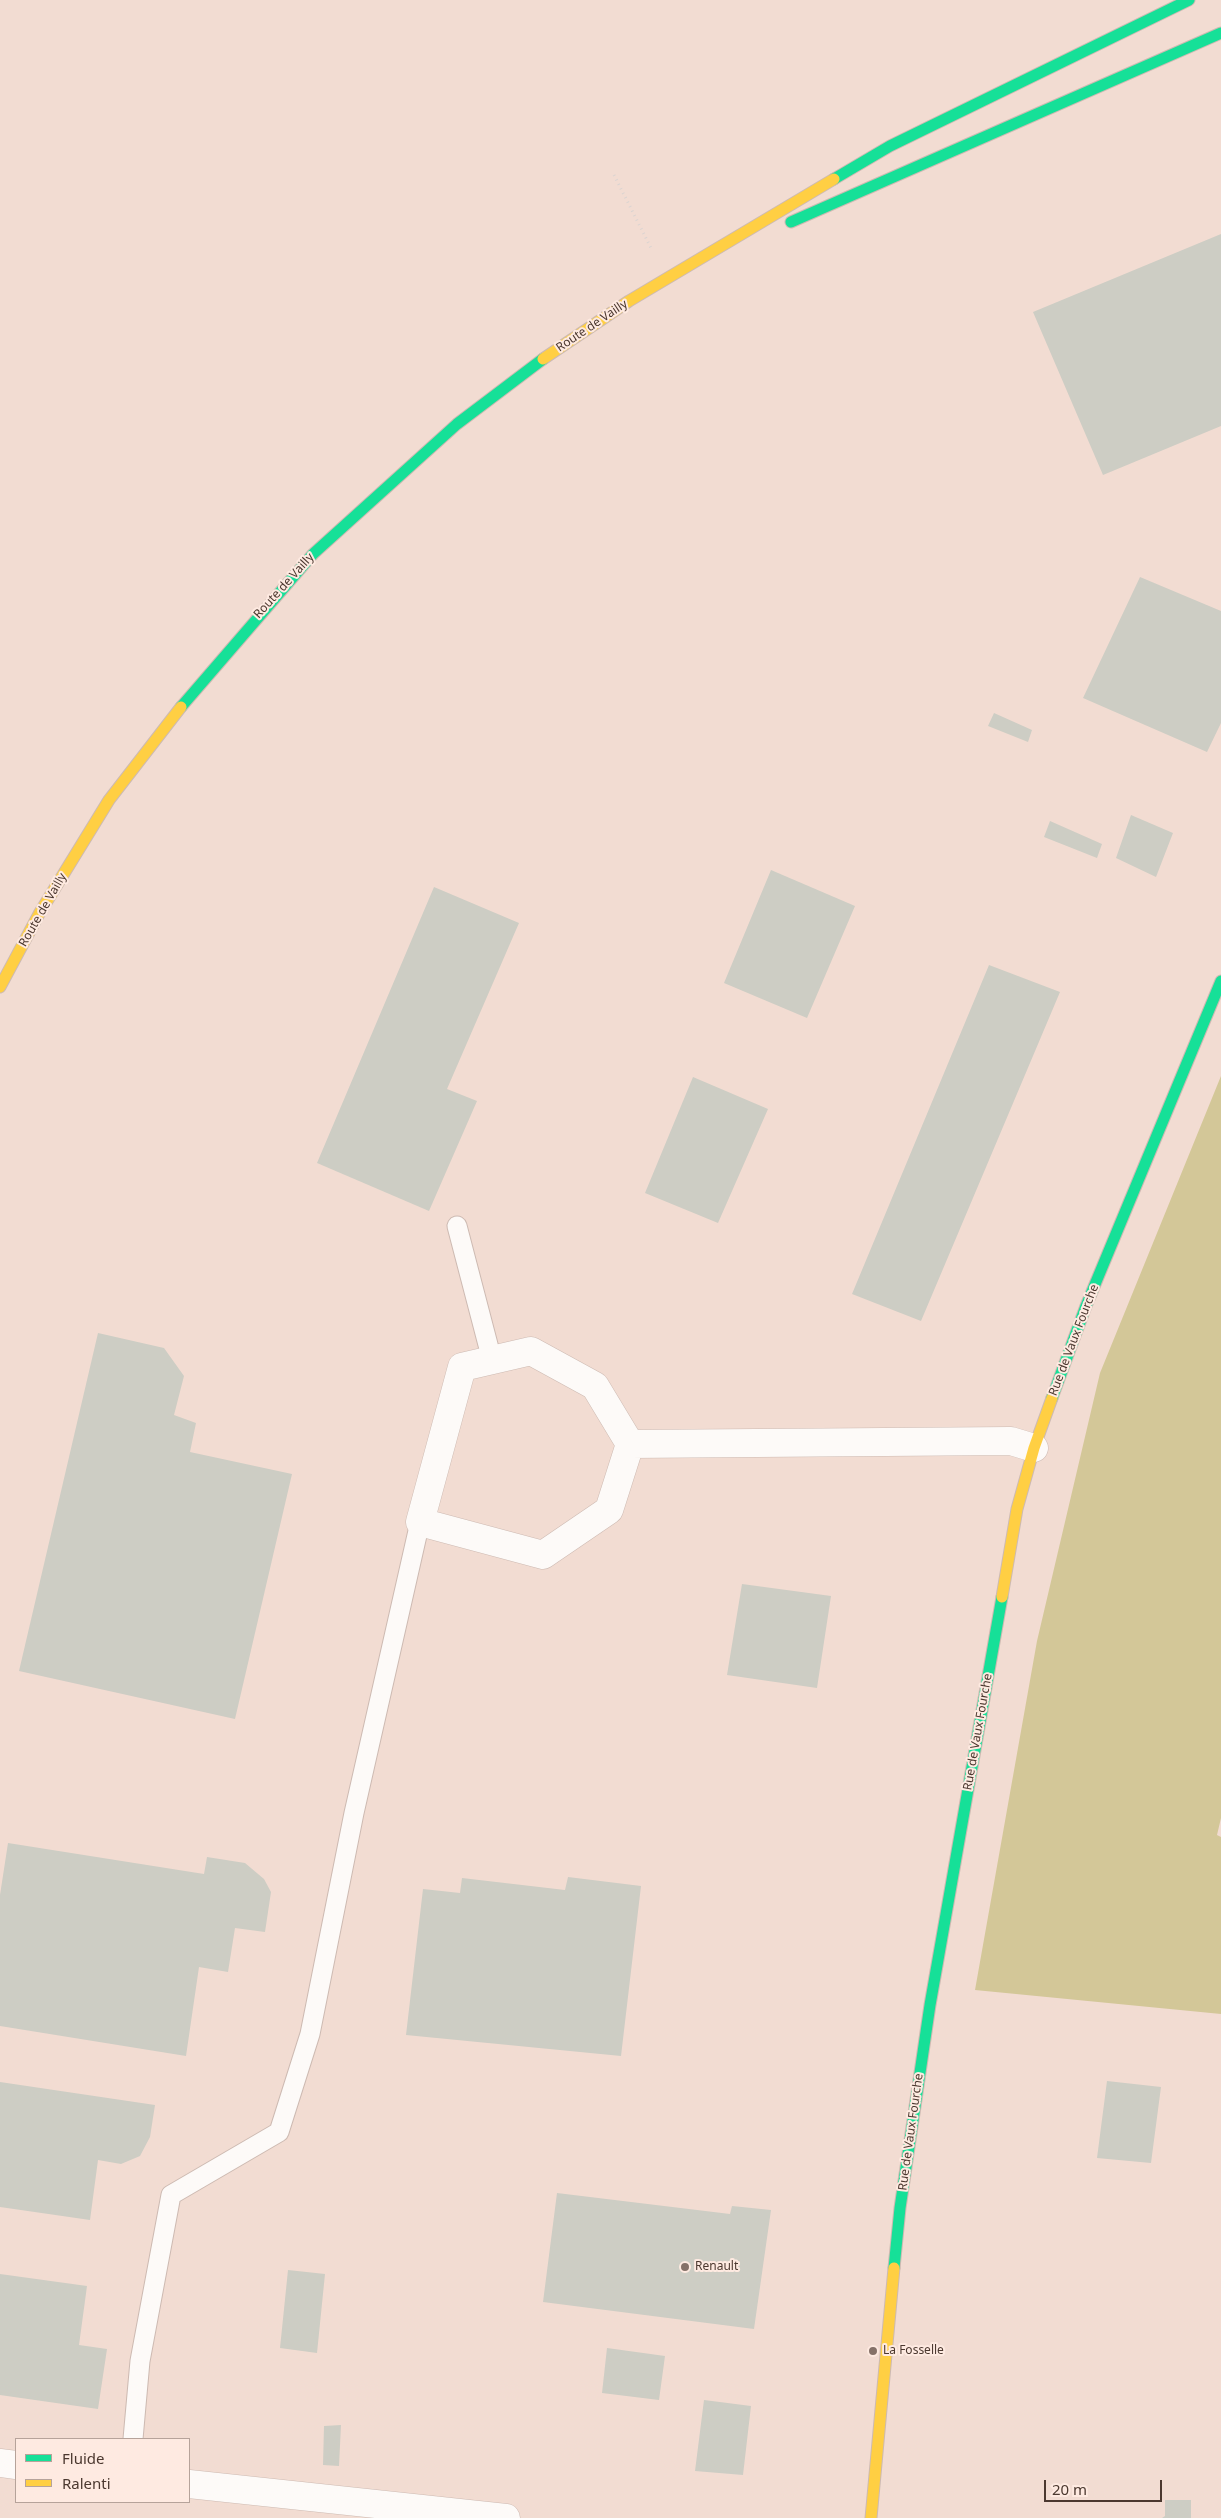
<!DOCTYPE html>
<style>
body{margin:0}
#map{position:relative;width:1221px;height:2518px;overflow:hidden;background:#f2dcd2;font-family:"Noto Sans",sans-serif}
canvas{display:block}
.legend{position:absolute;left:15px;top:2438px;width:175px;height:65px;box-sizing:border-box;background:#feeae1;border:1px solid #b6a39a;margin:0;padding:6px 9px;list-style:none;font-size:15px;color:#4b382f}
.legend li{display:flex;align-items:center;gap:10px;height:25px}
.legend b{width:25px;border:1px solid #b6a39a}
.scale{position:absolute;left:1044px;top:2480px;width:118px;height:22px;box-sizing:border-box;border:2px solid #4b382f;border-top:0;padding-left:6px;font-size:15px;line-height:18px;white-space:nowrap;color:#4b382f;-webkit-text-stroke:4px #feeae1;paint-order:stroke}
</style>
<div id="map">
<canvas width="1221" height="2518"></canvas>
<ul class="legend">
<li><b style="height:6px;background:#16e098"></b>Fluide</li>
<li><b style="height:6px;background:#ffcf43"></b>Ralenti</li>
</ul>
<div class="scale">20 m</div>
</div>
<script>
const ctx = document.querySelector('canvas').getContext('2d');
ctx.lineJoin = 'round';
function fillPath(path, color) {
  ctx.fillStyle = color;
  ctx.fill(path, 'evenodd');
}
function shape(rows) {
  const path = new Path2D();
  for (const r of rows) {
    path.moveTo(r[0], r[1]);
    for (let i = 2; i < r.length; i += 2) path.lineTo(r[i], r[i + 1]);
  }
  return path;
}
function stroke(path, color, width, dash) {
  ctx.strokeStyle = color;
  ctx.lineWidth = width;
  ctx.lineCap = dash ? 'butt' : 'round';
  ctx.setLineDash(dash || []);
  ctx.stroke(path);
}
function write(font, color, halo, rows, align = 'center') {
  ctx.font = font + ' "Noto Sans",sans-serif';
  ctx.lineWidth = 4;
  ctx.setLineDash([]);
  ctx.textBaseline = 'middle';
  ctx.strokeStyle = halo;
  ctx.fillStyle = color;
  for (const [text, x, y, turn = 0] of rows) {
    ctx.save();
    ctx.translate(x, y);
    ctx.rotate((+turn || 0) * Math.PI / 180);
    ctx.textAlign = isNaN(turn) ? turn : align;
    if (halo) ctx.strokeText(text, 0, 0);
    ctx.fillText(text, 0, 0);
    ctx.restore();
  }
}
const green = shape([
 [1221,1076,1221,1818,1217,1835,1221,1837,1221,2014,975,1990,1037,1641,1100,1373]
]);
const building = shape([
 [1221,234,1221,426,1103,475,1033,312],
 [1140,577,1221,611,1221,723,1207,752,1083,698],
 [994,713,1032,730,1028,742,988,726],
 [1131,815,1173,833,1156,877,1116,858],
 [1050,821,1102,844,1097,858,1044,837],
 [771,870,855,906,807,1018,724,983],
 [434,887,519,923,447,1089,477,1101,429,1211,317,1163],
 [989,965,1060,992,921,1321,852,1294],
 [693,1077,768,1109,718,1223,645,1193],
 [98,1333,164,1348,184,1376,174,1415,196,1423,190,1452,292,1474,235,1719,19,1671],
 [742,1584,831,1596,817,1688,727,1675],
 [8,1843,204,1874,207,1857,245,1863,264,1879,271,1892,265,1932,235,1928,228,1972,199,1967,186,2056,0,2026,0,1895],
 [568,1877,641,1886,621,2056,406,2035,423,1889,460,1893,462,1878,565,1890],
 [1107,2081,1161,2087,1151,2163,1097,2158],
 [0,2082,155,2105,150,2137,140,2156,121,2164,98,2160,90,2220,0,2207],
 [557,2193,730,2214,732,2206,771,2210,754,2329,543,2302],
 [288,2270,325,2274,317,2353,280,2348],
 [0,2274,87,2286,79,2345,107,2349,98,2409,0,2395],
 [607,2348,665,2356,659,2400,602,2393],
 [704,2400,751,2406,743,2475,695,2471],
 [341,2425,339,2466,323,2465,324,2426],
 [1165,2500,1191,2500,1191,2518,1162,2518,1165,2516]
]);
const path = shape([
 [614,175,651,248]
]);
const lane = shape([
 [457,1226,492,1360],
 [133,2439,140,2361,171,2195,279,2132,310,2034,354,1813,420,1522]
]);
const street = shape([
 [630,1444,609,1510,543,1555,420,1522,462,1367,531,1351,595,1386,630,1444,1011,1441,1034,1448],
 [0,2463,16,2465],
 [189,2484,506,2518]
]);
const fast = shape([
 [834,179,890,146,1189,0],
 [791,222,1221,33],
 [181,707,313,554,457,424,543,359],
 [1052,1398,1086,1306,1221,981],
 [894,2268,900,2208,930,2005,1002,1597]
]);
const slow = shape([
 [543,359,629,301,834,179],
 [0,987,39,914,109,800,181,707],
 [1002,1597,1017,1509,1034,1448,1052,1398],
 [871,2518,894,2268]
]);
const markers = [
 [685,2267,5,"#857168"],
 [873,2351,5,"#857168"]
];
const streetNames = [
 ["Route de Vailly",592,326,-34],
 ["Route de Vailly",284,586,-48],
 ["Route de Vailly",43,910,-60],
 ["Rue de Vaux Fourche",1074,1340,-69],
 ["Rue de Vaux Fourche",978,1732,-80],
 ["Rue de Vaux Fourche",911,2132,-82]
];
const poiNames = [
 ["Renault",695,2267],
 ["La Fosselle",883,2351]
];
fillPath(green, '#d3c798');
fillPath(building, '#cdcdc4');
stroke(lane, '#cdbab2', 21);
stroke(street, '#cdbab2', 29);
stroke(fast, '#cdbab2', 13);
stroke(slow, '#cdbab2', 13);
stroke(path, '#dbd4d1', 3, [1, 4]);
stroke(lane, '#fdfaf8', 19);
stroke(street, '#fdfaf8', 28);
stroke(fast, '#16e098', 11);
stroke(slow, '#ffcf43', 11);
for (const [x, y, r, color] of markers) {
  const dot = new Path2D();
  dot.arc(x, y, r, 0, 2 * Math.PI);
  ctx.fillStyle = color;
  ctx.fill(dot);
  stroke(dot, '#feeae1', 2);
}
write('12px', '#4b382f', '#feeae1', streetNames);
write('12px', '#4b382f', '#feeae1', poiNames, 'left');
</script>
